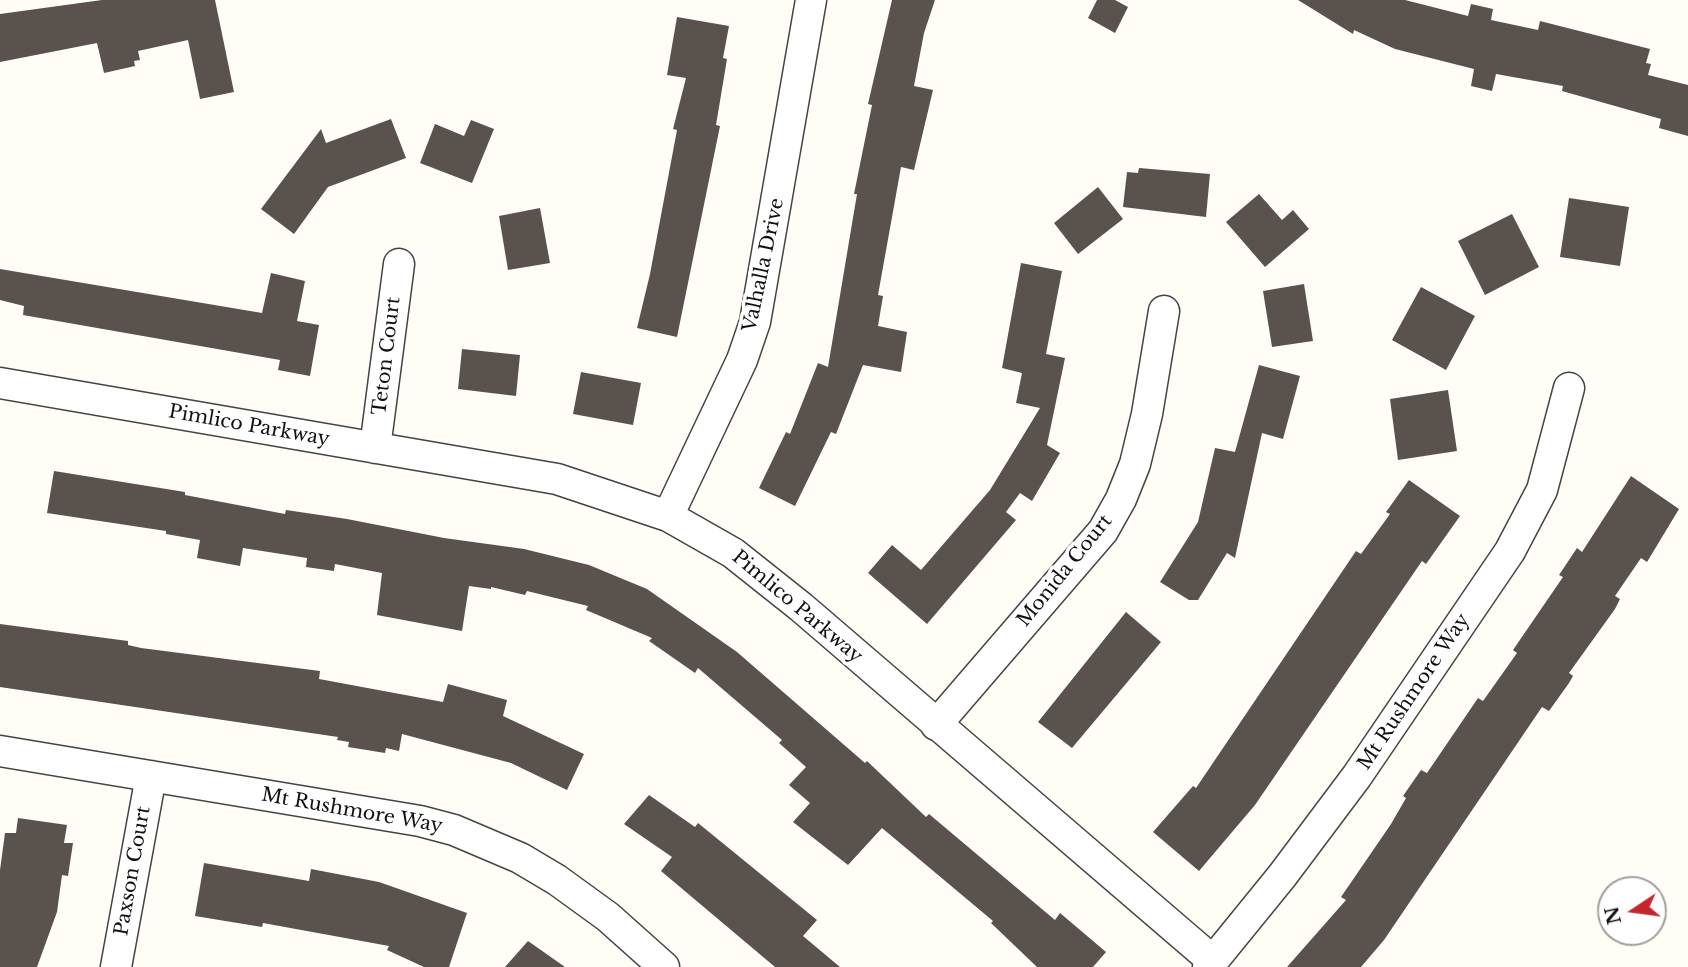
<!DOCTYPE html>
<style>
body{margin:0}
#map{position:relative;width:1688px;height:967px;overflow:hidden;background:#fffdf5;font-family:"Libre Baskerville",serif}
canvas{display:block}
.north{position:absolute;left:1597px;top:876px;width:70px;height:70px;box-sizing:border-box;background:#fff;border:2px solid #a0a0a0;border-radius:50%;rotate:257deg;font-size:19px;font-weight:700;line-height:28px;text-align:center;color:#111}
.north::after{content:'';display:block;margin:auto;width:24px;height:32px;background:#c4262e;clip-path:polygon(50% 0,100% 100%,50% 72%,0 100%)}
</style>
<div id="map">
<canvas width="1688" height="967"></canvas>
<div class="north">N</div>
</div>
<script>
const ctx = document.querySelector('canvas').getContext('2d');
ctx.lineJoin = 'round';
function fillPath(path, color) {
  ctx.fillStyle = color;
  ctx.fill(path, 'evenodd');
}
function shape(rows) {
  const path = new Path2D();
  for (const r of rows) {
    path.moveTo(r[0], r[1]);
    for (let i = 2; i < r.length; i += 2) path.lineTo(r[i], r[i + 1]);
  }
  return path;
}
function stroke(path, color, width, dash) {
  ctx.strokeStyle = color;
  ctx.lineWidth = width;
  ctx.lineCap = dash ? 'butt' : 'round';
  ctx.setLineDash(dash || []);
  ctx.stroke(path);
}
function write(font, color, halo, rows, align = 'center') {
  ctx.font = font + ' "Libre Baskerville",serif';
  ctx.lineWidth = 7;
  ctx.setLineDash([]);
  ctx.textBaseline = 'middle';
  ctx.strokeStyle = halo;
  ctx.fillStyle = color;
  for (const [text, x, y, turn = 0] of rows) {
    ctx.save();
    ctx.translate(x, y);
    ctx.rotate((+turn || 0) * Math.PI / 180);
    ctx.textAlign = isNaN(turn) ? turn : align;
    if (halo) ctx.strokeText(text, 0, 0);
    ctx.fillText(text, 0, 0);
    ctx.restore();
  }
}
const building = shape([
 [102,0,215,0,234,92,200,99,188,40,138,51,140,60,134,61,135,66,104,73,97,43,0,62,0,14],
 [892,0,935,0,924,33,914,86,933,90,914,170,901,167,878,295,883,296,878,326,907,332,901,372,863,365,836,434,831,432,795,506,759,488,786,432,790,434,818,363,828,367,857,194,854,194,872,105,868,104],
 [1097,0,1115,0,1128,7,1115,33,1088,18],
 [1298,0,1405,0,1468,16,1471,4,1493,9,1491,20,1538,30,1540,21,1650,49,1646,63,1651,64,1648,75,1688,85,1688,136,1659,128,1661,119,1562,91,1563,86,1496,74,1492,91,1471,86,1474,69,1395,49,1354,30,1353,34],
 [677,17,729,26,723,58,727,59,716,125,720,126,677,337,637,328,650,274,677,130,673,129,686,78,667,75],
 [391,119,406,158,328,187,294,234,261,209,321,129,326,143],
 [471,120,494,129,472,183,420,163,435,124,464,136],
 [1139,168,1210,174,1206,217,1123,207,1127,172,1138,173],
 [1098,187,1123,219,1078,254,1054,223],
 [1259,194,1282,220,1293,210,1309,229,1265,267,1226,222],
 [1569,198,1629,207,1620,266,1560,257],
 [540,208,550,263,508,270,499,216],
 [1512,214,1539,267,1485,295,1458,241],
 [1021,263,1062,271,1046,354,1065,358,1047,445,1060,453,1032,501,1020,493,1006,512,1016,520,927,624,868,573,892,545,921,570,990,490,1040,408,1016,403,1022,373,1002,368],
 [0,269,262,313,271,273,305,281,297,321,319,325,310,376,278,370,280,360,23,315,24,306,0,300],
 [1304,284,1313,341,1272,347,1263,291],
 [1421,287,1475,316,1446,370,1392,340],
 [462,349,520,355,516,396,458,389],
 [1259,365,1300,376,1283,439,1262,433,1235,558,1227,553,1198,600,1189,600,1160,582,1198,522,1215,448,1235,452],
 [581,372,641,383,633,425,573,414],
 [1448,390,1457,451,1398,460,1390,399],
 [54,471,185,492,185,495,285,514,286,510,347,519,444,538,524,549,589,565,647,589,737,652,865,763,867,761,926,817,929,814,1055,920,1060,913,1106,952,1093,967,1037,967,991,923,993,921,882,828,848,865,793,822,810,803,789,785,806,767,779,743,782,740,698,668,695,673,649,641,652,638,586,610,588,606,527,591,525,595,491,587,491,589,469,586,462,631,377,615,382,573,335,564,334,571,306,567,307,558,243,548,240,566,197,558,200,540,166,534,166,531,47,513],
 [1631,476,1679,509,1647,562,1641,558,1615,596,1620,599,1615,609,1569,673,1573,676,1569,683,1549,711,1542,707,1384,940,1361,967,1287,967,1346,900,1341,897,1391,824,1406,798,1403,796,1421,770,1427,773,1478,698,1483,701,1517,653,1513,650,1563,577,1559,575,1577,548,1582,552],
 [1409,480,1460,516,1426,564,1422,561,1255,805,1199,871,1153,832,1193,786,1196,788,1356,551,1361,554,1390,514,1386,512],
 [1126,612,1161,642,1072,748,1038,722],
 [0,624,128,641,128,645,141,648,320,671,319,679,443,702,448,684,507,700,503,716,584,754,567,790,511,763,402,734,399,751,386,748,385,753,348,747,349,742,337,740,338,737,0,687],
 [649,795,695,827,698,823,817,920,803,936,840,967,775,967,661,871,672,857,624,824],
 [18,818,67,825,64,843,73,843,68,876,62,875,57,912,37,967,0,967,0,870,5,833,16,833],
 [204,863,309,881,311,869,379,882,467,913,449,967,424,967,387,950,389,946,263,923,262,927,195,916],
 [528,941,565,967,505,967]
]);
const minor = shape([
 [0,383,557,479,668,516,733,553,801,607,1213,961],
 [375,448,399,264],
 [668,516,742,360,755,322,811,0],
 [936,725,1103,531,1121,499,1135,464,1147,414,1164,311],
 [0,751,420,821,454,830,520,858,557,880,608,917,664,967],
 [116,967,151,776],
 [1208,967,1282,876,1357,776,1510,551,1542,490,1569,388]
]);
const streetNames = [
 ["Valhalla Drive",764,265,-78],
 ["Teton Court",387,356,-83],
 ["Pimlico Parkway",249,426,10],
 ["Monida Court",1065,571,-51],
 ["Pimlico Parkway",797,607,40],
 ["Mt Rushmore Way",1414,692,-56],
 ["Mt Rushmore Way",352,811,10],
 ["Paxson Court",133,871,-80]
];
fillPath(building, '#5a524d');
stroke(minor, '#444', 33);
stroke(minor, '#fff', 30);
write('19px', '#111', '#fff', streetNames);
</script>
